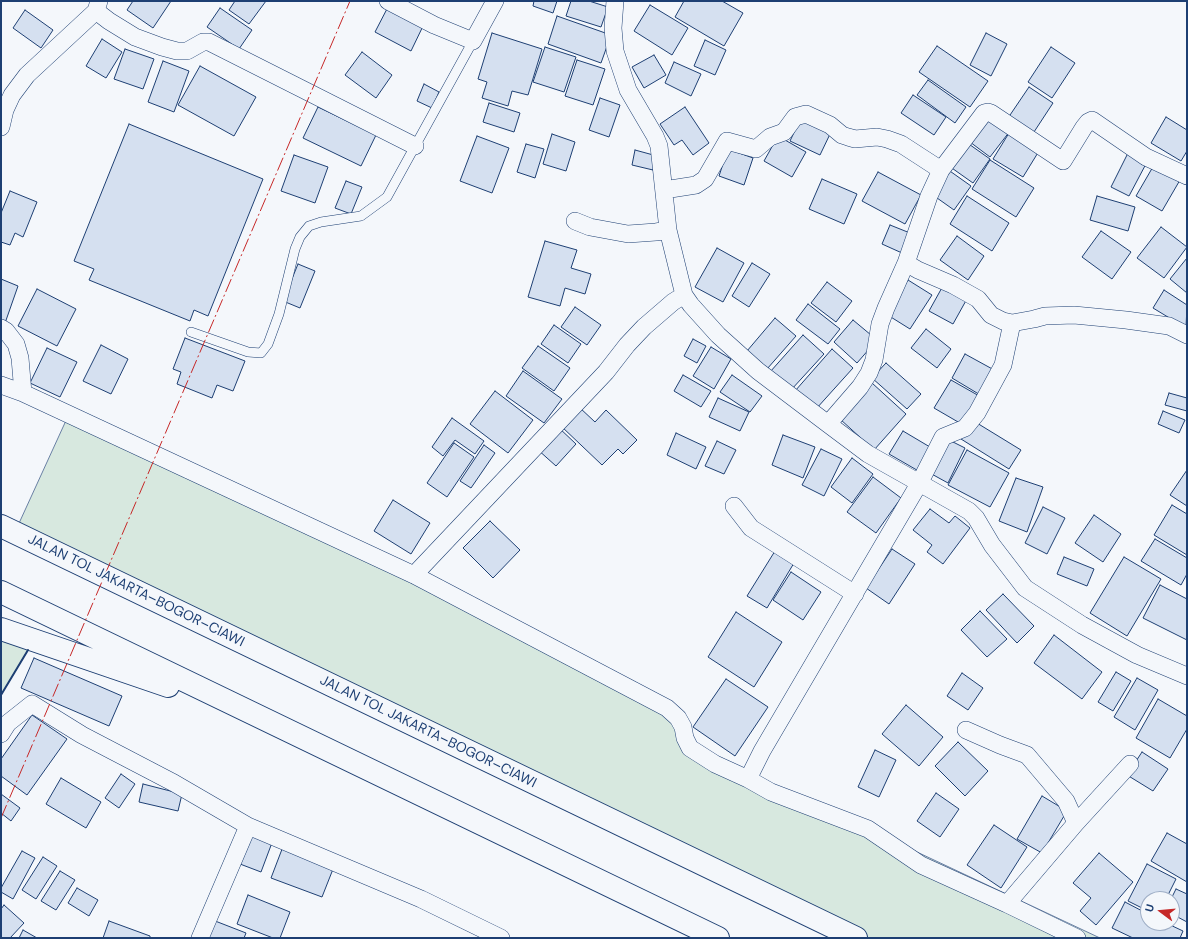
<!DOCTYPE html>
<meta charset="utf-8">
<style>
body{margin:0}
#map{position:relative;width:1188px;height:939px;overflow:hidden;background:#f4f7fb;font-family:"DM Sans",sans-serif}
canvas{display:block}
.frame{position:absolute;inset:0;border:2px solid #1d3f73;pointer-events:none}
.north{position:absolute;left:1140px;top:891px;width:40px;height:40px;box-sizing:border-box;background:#f4f7fb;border:1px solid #9eadc5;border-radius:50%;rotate:286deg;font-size:11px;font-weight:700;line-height:16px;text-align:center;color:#1d3f73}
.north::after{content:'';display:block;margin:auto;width:14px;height:18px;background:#c62828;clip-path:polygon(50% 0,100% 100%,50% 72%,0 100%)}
</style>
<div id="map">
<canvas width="1188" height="939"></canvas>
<div class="frame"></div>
<div class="north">U</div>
</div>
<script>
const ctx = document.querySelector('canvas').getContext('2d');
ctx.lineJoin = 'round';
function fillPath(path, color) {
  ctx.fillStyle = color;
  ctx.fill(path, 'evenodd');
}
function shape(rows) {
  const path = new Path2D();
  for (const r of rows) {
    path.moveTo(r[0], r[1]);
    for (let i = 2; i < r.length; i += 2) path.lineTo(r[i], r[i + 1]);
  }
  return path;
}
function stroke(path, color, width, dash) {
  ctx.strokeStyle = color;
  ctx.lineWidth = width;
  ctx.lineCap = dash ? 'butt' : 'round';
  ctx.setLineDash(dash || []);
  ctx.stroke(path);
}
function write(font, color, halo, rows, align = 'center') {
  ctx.font = font + ' "DM Sans",sans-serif';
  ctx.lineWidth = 3;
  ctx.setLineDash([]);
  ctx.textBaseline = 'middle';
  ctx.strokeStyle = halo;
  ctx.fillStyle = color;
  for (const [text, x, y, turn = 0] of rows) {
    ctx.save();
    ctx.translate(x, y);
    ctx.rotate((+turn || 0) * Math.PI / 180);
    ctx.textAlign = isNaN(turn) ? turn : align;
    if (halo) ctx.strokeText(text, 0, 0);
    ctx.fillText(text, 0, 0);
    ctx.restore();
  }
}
const green = shape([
 [69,414,667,708,690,748,868,829,1100,938,856,938,15,532,69,414],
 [1,638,28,650,1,695,1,638]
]);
const building = shape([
 [133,1,171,1,153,28,127,10,133,1],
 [235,1,266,1,249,24,229,10,235,1],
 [534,1,557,1,553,13,533,6,534,1],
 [571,1,589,1,608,7,601,27,566,16,571,1],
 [684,1,722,1,743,13,724,46,675,17,684,1],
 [389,5,424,24,411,51,375,32,389,5],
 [650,5,688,28,672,55,634,31,650,5],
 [220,8,252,30,239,49,207,27,220,8],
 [25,10,53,30,41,48,13,28,25,10],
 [557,16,611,35,601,63,548,44,557,16],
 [492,33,542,49,528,95,512,91,508,106,482,98,487,82,478,79,492,33],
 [986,33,1007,44,991,76,970,65,986,33],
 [102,39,122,52,106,78,86,66,102,39],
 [705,40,726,50,715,75,694,66,705,40],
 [937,46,988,81,970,107,919,72,937,46],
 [545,47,576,57,564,92,533,82,545,47],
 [1051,47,1075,63,1052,98,1028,82,1051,47],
 [125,49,154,59,143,89,114,79,125,49],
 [362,52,392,75,376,98,345,75,362,52],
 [654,55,666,75,644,88,632,67,654,55],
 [577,60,605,69,593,105,565,96,577,60],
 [163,61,189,71,174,112,148,102,163,61],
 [674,62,701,74,691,96,665,83,674,62],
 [200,66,256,97,234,136,178,105,200,66],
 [928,80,966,107,955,123,917,95,928,80],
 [424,84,439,92,432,108,417,101,424,84],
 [1029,87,1053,103,1032,135,1008,118,1029,87],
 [913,95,946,117,934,135,901,113,913,95],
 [600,98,620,105,609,137,589,130,600,98],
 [489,103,520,113,514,132,483,122,489,103],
 [318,107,376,135,361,166,303,138,318,107],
 [685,107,709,143,693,155,682,140,674,145,660,124,685,107],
 [990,116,1010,131,990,157,970,142,990,116],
 [1166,117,1187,130,1187,151,1181,161,1151,143,1166,117],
 [801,118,831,132,820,155,790,141,801,118],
 [129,124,263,179,208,316,194,310,190,321,89,280,94,269,74,261,129,124],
 [1009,133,1039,151,1023,177,993,159,1009,133],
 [552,134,575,142,566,171,543,164,552,134],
 [477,136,509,148,492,193,460,181,477,136],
 [778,136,806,152,792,177,764,161,778,136],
 [966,142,990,159,973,183,949,166,966,142],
 [526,144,544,149,535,178,517,172,526,144],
 [728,149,753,158,744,185,719,176,728,149],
 [635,150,657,156,653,170,632,165,635,150],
 [1128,153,1147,162,1129,196,1111,187,1128,153],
 [294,155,328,167,315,203,281,191,294,155],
 [990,160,1034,188,1016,217,972,189,990,160],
 [1154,165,1180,180,1162,211,1136,196,1154,165],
 [947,169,971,186,954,210,930,193,947,169],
 [878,172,921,195,905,224,862,201,878,172],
 [822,179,857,194,844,224,809,209,822,179],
 [346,181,362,187,351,214,335,208,346,181],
 [10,191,37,202,23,237,15,233,10,245,1,242,1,213,10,191],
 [967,196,1009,223,992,251,950,224,967,196],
 [1097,196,1135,207,1128,231,1090,220,1097,196],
 [890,225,910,233,902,253,882,244,890,225],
 [1161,227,1187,247,1164,278,1137,258,1161,227],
 [1101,231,1131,252,1112,279,1082,257,1101,231],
 [957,236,984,256,968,280,940,260,957,236],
 [545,241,577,250,571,268,591,274,585,294,565,288,560,306,528,297,545,241],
 [717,248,744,263,723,302,695,287,717,248],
 [1187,258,1187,293,1170,279,1187,258],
 [752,263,770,274,749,307,732,296,752,263],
 [298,264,315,271,300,308,283,301,298,264],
 [1,279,18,286,4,326,1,325,1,279],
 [908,280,932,295,910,329,886,314,908,280],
 [827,282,852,301,836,322,811,303,827,282],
 [944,284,968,297,953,324,929,311,944,284],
 [37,289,76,309,57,346,18,326,37,289],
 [1164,290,1187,305,1186,328,1153,308,1164,290],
 [808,304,840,329,828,344,796,320,808,304],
 [575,307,601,325,587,345,561,327,575,307],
 [775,318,796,336,767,369,747,351,775,318],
 [853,320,877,340,857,363,834,342,853,320],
 [554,325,581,344,568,363,541,344,554,325],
 [926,329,951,349,937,368,911,348,926,329],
 [803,335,824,354,791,390,770,372,803,335],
 [185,338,245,361,233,391,217,385,212,398,177,384,181,372,173,369,185,338],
 [693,339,706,346,697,363,684,356,693,339],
 [101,345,128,359,111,394,83,381,101,345],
 [538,346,570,368,554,391,522,368,538,346],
 [711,347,731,359,714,389,693,376,711,347],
 [47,348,77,362,60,397,30,383,47,348],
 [832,349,853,368,816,409,795,391,832,349],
 [965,354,996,371,982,396,952,378,965,354],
 [886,363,921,394,907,409,872,378,886,363],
 [523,371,562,399,544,423,506,396,523,371],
 [683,375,711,391,701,407,674,391,683,375],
 [732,375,762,396,750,412,720,392,732,375],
 [951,380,981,397,965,426,934,408,951,380],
 [872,383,906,414,874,450,840,419,872,383],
 [495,391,533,420,508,453,470,424,495,391],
 [1169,393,1187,398,1187,411,1165,405,1169,393],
 [718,398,749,412,740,431,709,417,718,398],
 [579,407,595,422,606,410,637,440,623,454,618,449,602,465,561,426,579,407],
 [1163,411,1185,420,1179,433,1158,424,1163,411],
 [452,418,484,441,475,454,455,440,443,456,432,447,452,418],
 [972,420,1021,450,1009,469,961,439,972,420],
 [558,427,576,444,556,466,537,449,558,427],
 [903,431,935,450,922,473,889,454,903,431],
 [676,433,706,447,696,469,667,455,676,433],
 [783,435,815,447,803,478,772,465,783,435],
 [945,438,965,448,948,483,928,472,945,438],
 [717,441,736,450,724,474,705,466,717,441],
 [454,443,474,457,447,497,427,483,454,443],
 [484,445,495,453,471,488,460,481,484,445],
 [821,449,842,459,824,496,802,485,821,449],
 [967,450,1009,473,990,507,948,485,967,450],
 [852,458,873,474,852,503,831,487,852,458],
 [1187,470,1187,506,1170,495,1187,470],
 [873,477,901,498,876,533,847,512,873,477],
 [1016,478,1043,487,1027,532,999,521,1016,478],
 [393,500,430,523,411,554,374,531,393,500],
 [1172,505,1187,514,1187,555,1154,535,1172,505],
 [1043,507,1065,518,1047,554,1025,543,1043,507],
 [930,509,949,523,955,516,970,528,943,564,927,552,932,545,913,530,930,509],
 [1094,515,1121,534,1103,562,1075,543,1094,515],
 [490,521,520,550,493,578,463,548,490,521],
 [1155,539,1187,558,1187,574,1181,585,1141,561,1155,539],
 [892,549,915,564,889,604,866,588,892,549],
 [775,551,794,563,767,608,747,596,775,551],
 [1064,557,1094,569,1087,586,1057,574,1064,557],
 [1124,557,1161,579,1127,636,1090,613,1124,557],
 [791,572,821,592,803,620,773,600,791,572],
 [1160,585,1187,599,1187,640,1143,618,1160,585],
 [1003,594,1034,626,1017,643,986,610,1003,594],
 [980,611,1007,639,987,657,961,630,980,611],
 [736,612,782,642,754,687,708,657,736,612],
 [1054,635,1102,672,1082,699,1034,663,1054,635],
 [34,658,122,696,109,726,21,688,34,658],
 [1116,672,1131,681,1113,711,1098,702,1116,672],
 [962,673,983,688,968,710,947,696,962,673],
 [1137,678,1158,690,1135,730,1114,717,1137,678],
 [726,679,768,707,735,756,693,727,726,679],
 [1158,699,1187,716,1187,729,1170,758,1136,738,1158,699],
 [906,705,943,737,919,766,882,734,906,705],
 [32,715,67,739,27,795,1,776,1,759,32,715],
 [958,742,988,771,965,796,935,766,958,742],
 [875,750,896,760,879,797,858,787,875,750],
 [1142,752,1168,769,1153,791,1127,775,1142,752],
 [121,774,135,784,119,808,105,798,121,774],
 [61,778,101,802,86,828,46,804,61,778],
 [143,784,182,794,178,811,139,802,143,784],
 [936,793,959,809,940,837,917,821,936,793],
 [1,794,20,808,11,821,1,813,1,794],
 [1042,796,1067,811,1042,853,1017,839,1042,796],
 [994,825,1027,847,1001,888,967,865,994,825],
 [252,832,273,840,261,872,240,864,252,832],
 [1167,833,1187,844,1187,882,1151,861,1167,833],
 [284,844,335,864,322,897,271,878,284,844],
 [22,851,35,858,13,899,1,892,1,888,22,851],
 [1099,853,1133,882,1096,925,1080,911,1091,898,1073,883,1099,853],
 [43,857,57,866,36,899,22,890,43,857],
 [1147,864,1176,879,1166,899,1148,899,1148,911,1128,901,1147,864],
 [60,871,75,880,56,910,41,901,60,871],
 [77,888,98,900,89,916,68,903,77,888],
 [1176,889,1187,894,1187,922,1172,914,1172,899,1171,899,1176,889],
 [248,895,290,912,280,938,273,938,237,924,248,895],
 [1125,902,1148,914,1148,923,1166,923,1183,931,1180,938,1133,938,1112,928,1125,902],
 [4,905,24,923,10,938,1,938,1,909,4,905],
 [210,919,246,933,244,938,203,938,210,919],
 [109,921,150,936,150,938,103,938,109,921],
 [23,930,37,938,19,938,23,930]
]);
const service = shape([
 [191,332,248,352,261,353,268,344,279,314,295,249,300,237,309,226,321,222,361,216,387,197,473,41]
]);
const minor = shape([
 [99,1,96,11,109,21,135,37,162,47,177,51,187,51,203,42,209,42,415,146],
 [388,1,434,25,473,41,495,1],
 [615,1,613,28,615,51,628,90,655,136,659,146,668,230,684,295,691,305,718,335,758,371,828,424,868,454,969,511,976,518,992,545,1025,588,1082,625,1137,655,1187,676],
 [1,127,5,110,12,95,27,75,96,11],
 [664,190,696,185,705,179,727,141,756,149,770,137,784,132,795,117,806,114,830,125,842,135,848,137,855,139,877,137,887,139,901,144,941,170],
 [575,221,590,227,628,234,656,232,668,230],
 [906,263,918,270,953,285,978,299,991,315,1003,321,1012,323,1034,319,1045,316,1074,315,1126,320,1169,326,1187,335],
 [1012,323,1003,365,977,413,965,428,943,437,920,482,762,751,748,779,771,792,868,829,921,865,1007,904,1077,938],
 [1,328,6,331,16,344,20,358,23,393],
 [1,385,23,393,414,575,667,708,678,718,683,727,685,738,690,748,715,764,748,779],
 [828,424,860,387,869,373,874,360,880,324,886,308,906,263,929,196,941,170,984,113,988,112,991,113,1063,161,1084,127,1088,122,1092,120,1146,157,1187,176],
 [734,506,751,528,855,594],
 [414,575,606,372,627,345,644,327,673,302,684,295],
 [966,730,1000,745,1027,755,1066,801,1076,823],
 [1,734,8,723,32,704,82,735,174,783,248,826,421,899,501,938],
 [1007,904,1076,823,1130,764],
 [200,938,248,826]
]);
const motorway = shape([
 [1,526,856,938],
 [1,592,718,938],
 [1,629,168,686]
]);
const wall = shape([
 [1,695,28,650]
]);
const power = shape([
 [1,818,350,1]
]);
const streetNames = [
 ["JALAN TOL JAKARTA–BOGOR–CIAWI",136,591,26],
 ["JALAN TOL JAKARTA–BOGOR–CIAWI",428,732,26]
];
fillPath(green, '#d7e8df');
stroke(green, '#687fa3', 1);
fillPath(building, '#d5e0f0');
stroke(building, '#1d3f73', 1);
stroke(service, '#1d3f73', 10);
stroke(minor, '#1d3f73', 18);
stroke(motorway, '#1d3f73', 24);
stroke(service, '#f4f7fb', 9);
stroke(minor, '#f4f7fb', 17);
stroke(motorway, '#f4f7fb', 22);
stroke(wall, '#1d3f73', 2);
stroke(power, '#c62828', 1, [14, 3, 2, 3]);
write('14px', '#1d3f73', '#f4f7fb', streetNames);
</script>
